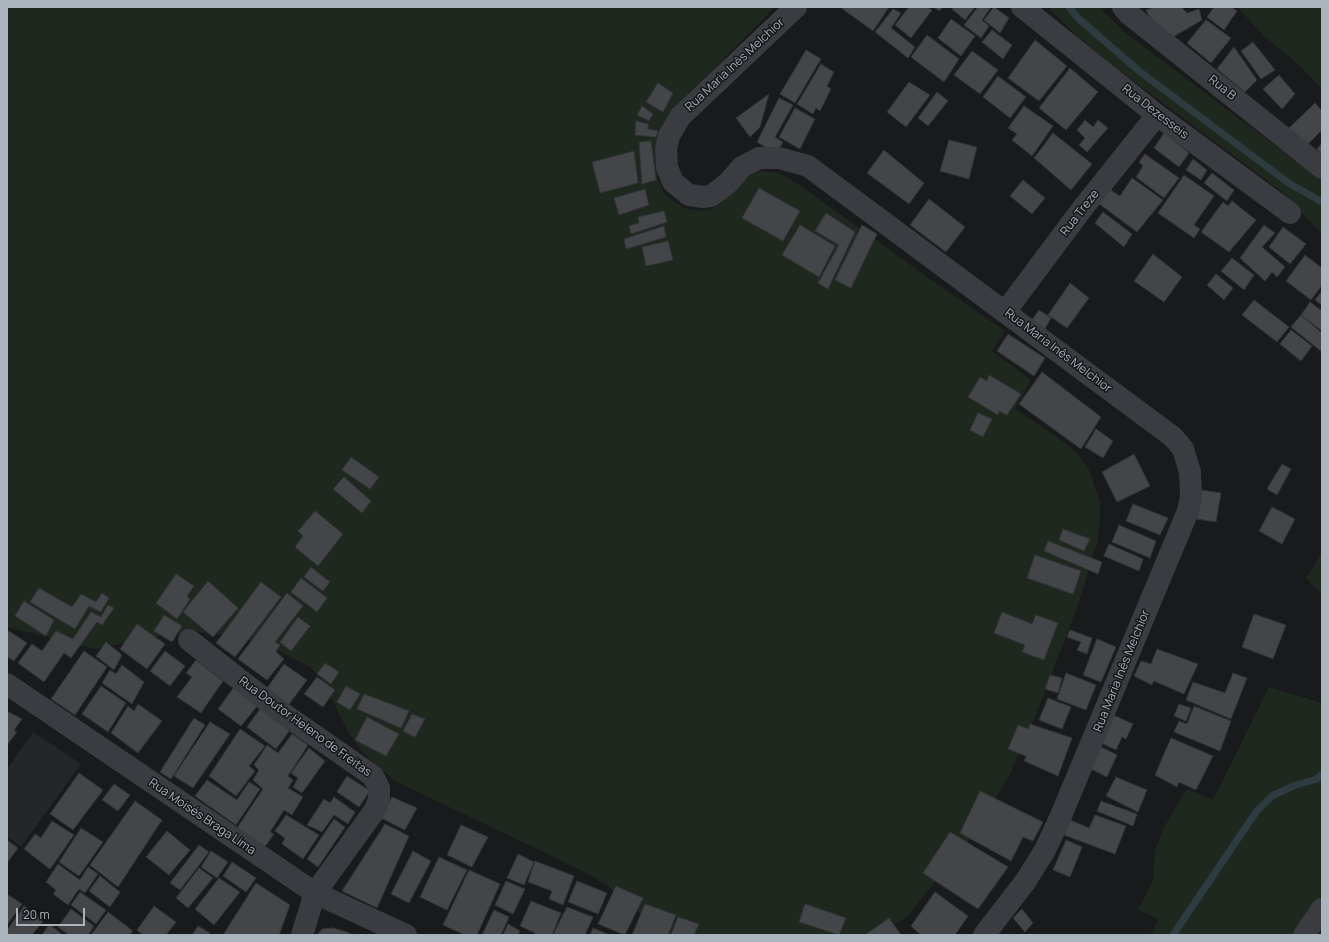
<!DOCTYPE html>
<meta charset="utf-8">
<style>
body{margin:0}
#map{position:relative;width:1329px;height:942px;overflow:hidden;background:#191a1c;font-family:Manrope,sans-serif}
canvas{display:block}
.frame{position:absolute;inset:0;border:8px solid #abb3bd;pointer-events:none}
.scale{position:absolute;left:16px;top:908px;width:69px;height:18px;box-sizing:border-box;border:2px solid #abb3bd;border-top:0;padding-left:5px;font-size:12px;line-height:14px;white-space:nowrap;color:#abb3bd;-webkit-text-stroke:3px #141517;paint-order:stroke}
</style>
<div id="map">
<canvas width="1329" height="942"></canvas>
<div class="frame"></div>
<div class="scale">20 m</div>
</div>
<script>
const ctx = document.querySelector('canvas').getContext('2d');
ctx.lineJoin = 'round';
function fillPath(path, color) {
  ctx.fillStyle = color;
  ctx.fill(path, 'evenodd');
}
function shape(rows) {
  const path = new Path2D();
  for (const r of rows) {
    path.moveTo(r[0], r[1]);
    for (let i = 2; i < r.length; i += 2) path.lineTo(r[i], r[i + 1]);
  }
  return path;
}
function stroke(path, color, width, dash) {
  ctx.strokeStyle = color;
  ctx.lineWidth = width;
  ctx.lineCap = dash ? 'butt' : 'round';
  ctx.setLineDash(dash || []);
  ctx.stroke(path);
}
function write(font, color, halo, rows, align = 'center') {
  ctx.font = font + ' Manrope,sans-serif';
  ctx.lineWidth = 3;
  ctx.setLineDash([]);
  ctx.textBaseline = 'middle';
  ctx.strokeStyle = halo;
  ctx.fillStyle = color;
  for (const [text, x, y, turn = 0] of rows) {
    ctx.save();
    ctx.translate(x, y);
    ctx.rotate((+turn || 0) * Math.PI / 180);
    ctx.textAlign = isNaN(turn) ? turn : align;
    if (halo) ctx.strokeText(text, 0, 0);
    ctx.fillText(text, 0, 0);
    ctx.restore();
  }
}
const built = shape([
 [33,732,81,764,21,847,7,836,7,769]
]);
const green = shape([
 [7,7,775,7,693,89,673,113,657,163,658,179,665,195,684,208,703,211,710,210,720,204,746,178,760,171,779,173,801,186,923,274,1005,331,992,351,1031,380,1015,409,1056,436,1077,453,1089,470,1100,502,1100,520,1097,543,1079,602,1038,710,1011,772,975,832,907,917,878,935,661,935,633,906,609,887,585,872,395,781,363,753,347,730,323,681,310,667,268,645,229,635,192,631,143,639,95,649,7,627],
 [1048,7,1099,7,1127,34,1314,175,1322,178,1322,234,1281,191,1109,63,1075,34],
 [1237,7,1322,7,1322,89,1297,63,1264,36],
 [1322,553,1322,595,1306,578],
 [1269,687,1322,703,1322,894,1293,935,1150,935,1159,919,1138,910,1153,881,1155,850,1163,829,1187,789,1213,800]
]);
const stream = shape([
 [1069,7,1078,18,1139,71,1290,184,1322,202],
 [1173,935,1256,812,1272,796,1293,786,1317,779,1322,774]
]);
const building = shape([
 [840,7,889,7,873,31,840,7],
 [909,7,928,7,932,10,911,38,895,25,909,7],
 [934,7,943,7,939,11,934,7],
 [954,7,975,7,965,20,952,9,954,7],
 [978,7,991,7,982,20,989,26,981,38,964,25,978,7],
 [994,7,1009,18,1000,33,984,20,994,7],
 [1156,7,1181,7,1187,13,1199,9,1202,20,1171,38,1154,26,1146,10,1156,7],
 [1214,7,1231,7,1237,11,1224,30,1207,17,1214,7],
 [893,9,901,13,891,28,915,47,908,58,875,32,893,9],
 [951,19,975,36,961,56,938,38,951,19],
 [1206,20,1231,38,1211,63,1187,43,1206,20],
 [992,30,1012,45,1003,59,982,42,992,30],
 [927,35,959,59,944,82,911,57,927,35],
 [1035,40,1067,66,1039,101,1008,78,1035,40],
 [1253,42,1275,70,1261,79,1241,51,1253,42],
 [1234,47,1257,80,1245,92,1217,69,1234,47],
 [806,50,821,59,795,103,780,94,806,50],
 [972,51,998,70,980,94,954,75,972,51],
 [821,64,834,72,827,86,831,89,820,111,816,108,813,114,797,104,821,64],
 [1070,68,1098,92,1066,130,1039,108,1070,68],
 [1279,75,1295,94,1282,109,1263,89,1279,75],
 [998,76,1026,97,1010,118,983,97,998,76],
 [909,82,930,95,906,127,887,112,909,82],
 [658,83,673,93,663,112,646,102,658,83],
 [937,92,948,101,928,126,918,118,937,92],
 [769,94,760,127,750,137,736,118,769,94],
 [779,98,793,105,775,137,783,142,776,154,757,142,779,98],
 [1315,103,1322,111,1322,130,1305,147,1288,129,1315,103],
 [642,106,653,114,649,121,637,115,642,106],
 [1024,106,1053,126,1032,156,1012,140,1017,134,1008,128,1024,106],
 [795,108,815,119,800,149,779,137,795,108],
 [1085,120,1093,127,1098,120,1108,128,1087,152,1079,145,1085,138,1077,130,1085,120],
 [636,121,648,124,648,129,658,131,656,137,635,135,636,121],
 [1053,133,1092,164,1071,190,1034,158,1053,133],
 [1164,133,1189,153,1179,167,1154,148,1164,133],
 [949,140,977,147,969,179,940,171,949,140],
 [651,141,656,180,642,184,639,142,651,141],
 [1322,143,1322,154,1317,149,1322,143],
 [884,150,924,183,909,204,867,173,884,150],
 [634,151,638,183,600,193,592,162,634,151],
 [1145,154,1179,178,1164,198,1136,177,1143,166,1139,162,1145,154],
 [1193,159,1207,170,1201,180,1186,170,1193,159],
 [1212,173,1234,190,1227,201,1204,183,1212,173],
 [1184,175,1214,196,1194,225,1200,229,1194,238,1158,213,1184,175],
 [1132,178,1163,200,1137,232,1098,203,1109,189,1120,196,1132,178],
 [1023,180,1045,198,1032,214,1010,196,1023,180],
 [759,188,800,211,783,241,742,218,759,188],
 [645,189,649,205,619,215,614,198,645,189],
 [929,199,965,227,946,252,910,225,929,199],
 [1232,201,1256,220,1229,252,1201,232,1223,202,1228,206,1232,201],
 [664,211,667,222,631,234,629,226,639,223,638,217,664,211],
 [1103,212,1132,234,1124,247,1095,223,1103,212],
 [826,213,855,232,828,289,818,283,839,245,815,231,826,213],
 [800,225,835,246,819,277,782,255,800,225],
 [862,225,877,234,851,288,835,280,862,225],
 [1264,225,1275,233,1262,247,1285,267,1277,277,1272,272,1265,281,1240,258,1264,225],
 [664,226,666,237,626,249,624,239,664,226],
 [1283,227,1306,244,1290,264,1269,247,1283,227],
 [668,241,673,260,646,266,642,247,668,241],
 [1153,254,1182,277,1164,302,1134,281,1153,254],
 [1305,255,1322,268,1322,285,1311,300,1286,281,1305,255],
 [1232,258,1254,275,1244,290,1221,271,1232,258],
 [1216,274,1233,288,1224,300,1207,285,1216,274],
 [1070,283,1089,298,1067,328,1048,315,1070,283],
 [1322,291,1322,305,1315,300,1322,291],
 [1254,300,1289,327,1277,342,1242,315,1254,300],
 [1310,302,1322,311,1322,331,1301,315,1310,302],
 [1039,310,1051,318,1042,334,1029,324,1039,310],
 [1301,315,1322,333,1322,352,1291,327,1301,315],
 [1291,330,1312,346,1301,361,1280,344,1291,330],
 [1008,334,1045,358,1034,376,997,351,1008,334],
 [1042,372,1101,417,1081,449,1019,404,1042,372],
 [989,375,1021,394,1007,415,999,411,998,415,968,397,980,377,987,381,989,375],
 [978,413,992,419,983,437,970,430,978,413],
 [1096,429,1113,441,1103,458,1085,447,1096,429],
 [1134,454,1150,486,1117,502,1102,472,1134,454],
 [351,457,379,477,370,489,342,470,351,457],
 [1282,464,1291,469,1277,495,1267,489,1282,464],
 [344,477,371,501,362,513,333,489,344,477],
 [1202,490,1221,493,1216,522,1197,519,1202,490],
 [1133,504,1168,518,1160,535,1126,521,1133,504],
 [1272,507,1295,519,1282,544,1259,531,1272,507],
 [315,511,343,534,318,566,295,547,303,536,298,531,315,511],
 [1119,525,1156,541,1150,558,1112,542,1119,525],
 [1063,529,1090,539,1084,551,1059,540,1063,529],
 [1048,541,1102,562,1098,574,1044,551,1048,541],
 [1109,544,1143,559,1139,571,1104,556,1109,544],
 [1035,555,1081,571,1073,594,1027,578,1035,555],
 [311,567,330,582,323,591,304,577,311,567],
 [176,574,194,586,187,596,190,599,177,619,156,603,176,574],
 [301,578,327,598,317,612,291,592,301,578],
 [208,581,238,608,213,637,183,612,208,581],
 [261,582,281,597,235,657,216,643,261,582],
 [39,588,72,607,81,594,96,602,102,593,109,598,101,612,89,606,75,629,30,602,39,588],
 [287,593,303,606,275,642,280,645,276,652,284,659,267,680,238,659,287,593],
 [24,601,54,620,46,636,15,616,24,601],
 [108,605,114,608,102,625,97,622,71,658,64,653,44,682,18,663,32,644,42,651,56,631,73,639,91,612,101,617,108,605],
 [1002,612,1032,624,1036,615,1058,623,1044,660,1022,652,1025,645,994,633,1002,612],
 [1254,614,1286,625,1273,659,1242,647,1254,614],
 [164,615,182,626,172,642,154,631,164,615],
 [298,617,310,626,291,651,280,642,298,617],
 [137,624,165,644,147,669,120,649,137,624],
 [1070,630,1092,638,1087,654,1077,650,1081,642,1067,637,1070,630],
 [9,631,27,643,14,661,7,657,7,634,9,631],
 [1097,639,1116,647,1101,682,1083,675,1097,639],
 [106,642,122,655,114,670,96,656,106,642],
 [1157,649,1198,664,1184,694,1154,681,1152,685,1134,676,1141,661,1151,664,1157,649],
 [84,651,107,667,75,715,51,699,84,651],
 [165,651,185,666,170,686,150,671,165,651],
 [196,660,223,681,201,713,177,697,192,677,186,673,196,660],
 [325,663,339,672,331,684,317,674,325,663],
 [284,664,307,680,287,707,265,691,284,664],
 [122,665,144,682,132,704,102,683,110,670,116,674,122,665],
 [1066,673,1096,685,1086,710,1057,699,1066,673],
 [1233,673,1247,678,1231,719,1186,700,1193,682,1225,693,1233,673],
 [1050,675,1062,678,1058,693,1045,689,1050,675],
 [317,677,335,690,323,707,304,694,317,677],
 [101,686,126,703,108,732,82,714,101,686],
 [346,686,360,694,350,710,337,702,346,686],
 [234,687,258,705,241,726,218,709,234,687],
 [364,694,409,711,401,728,357,709,364,694],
 [1048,698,1071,707,1062,729,1039,720,1048,698],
 [138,704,162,721,138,753,111,733,128,706,134,711,138,704],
 [1179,704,1191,708,1186,721,1174,716,1179,704],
 [1194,706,1231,721,1220,751,1174,732,1179,721,1187,724,1194,706],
 [260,709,290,730,276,749,247,727,260,709],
 [7,711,22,719,14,730,17,732,7,745,7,711],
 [412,714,425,719,415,737,403,731,412,714],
 [1111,714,1133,724,1126,739,1122,737,1116,750,1099,742,1111,714],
 [367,717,399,734,386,756,355,740,367,717],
 [194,718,205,725,171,779,160,772,194,718],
 [210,722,230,734,193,788,174,776,210,722],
 [1030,724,1072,738,1058,776,1024,761,1026,756,1008,749,1018,725,1028,729,1030,724],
 [240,729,265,746,249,766,255,771,236,796,209,776,240,729],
 [292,734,308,745,288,776,293,780,288,788,303,797,292,815,284,810,270,832,274,834,264,848,237,828,263,789,253,780,259,770,254,765,267,745,278,753,292,734],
 [1171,738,1213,756,1196,790,1179,782,1177,787,1155,775,1171,738],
 [1099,746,1117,755,1107,777,1089,768,1099,746],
 [309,748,325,761,302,793,293,787,298,778,291,773,309,748],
 [79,773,103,790,73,830,50,814,79,773],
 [347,776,370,791,359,807,337,792,347,776],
 [1116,777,1147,790,1138,812,1106,796,1116,777],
 [207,780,237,800,249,782,260,789,236,825,195,796,207,780],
 [114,784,130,795,118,811,102,800,114,784],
 [980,791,1043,822,1033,841,1023,837,1011,861,960,833,980,791],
 [334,797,355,812,348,824,334,815,322,832,307,825,324,799,330,803,334,797],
 [392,797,417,808,405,830,381,818,392,797],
 [135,801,162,820,118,887,90,865,135,801],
 [1101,801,1137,814,1133,826,1097,811,1101,801],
 [286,815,319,835,303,859,282,844,285,838,275,831,286,815],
 [1095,815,1126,826,1115,854,1064,835,1070,820,1089,828,1095,815],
 [334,819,345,827,318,867,307,859,334,819],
 [52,821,74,835,50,869,24,849,35,834,41,838,52,821],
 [385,824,409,836,377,908,342,891,385,824],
 [461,825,488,837,472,867,447,855,461,825],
 [81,828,103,842,79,876,59,862,81,828],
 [167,831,190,850,169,875,146,857,167,831],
 [950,832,1008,867,978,909,923,873,950,832],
 [7,840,18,848,7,863,7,840],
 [1066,840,1082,847,1070,877,1053,870,1066,840],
 [199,845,209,852,180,890,170,883,199,845],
 [211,851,228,862,217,878,201,867,211,851],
 [413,851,431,861,409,903,391,894,413,851],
 [518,854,534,862,524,885,507,878,518,854],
 [439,857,467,870,447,910,420,897,439,857],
 [535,861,574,876,563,905,549,899,552,891,528,882,535,861],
 [232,862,256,878,246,892,223,876,232,862],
 [58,864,80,880,88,867,98,874,85,893,79,889,68,905,53,894,56,890,46,882,58,864],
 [199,868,213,878,188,908,176,898,199,868],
 [469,870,500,884,477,935,465,935,443,925,469,870],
 [100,876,120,892,110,907,89,891,100,876],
 [219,878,240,892,214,925,195,909,219,878],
 [506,881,525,889,513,914,495,905,506,881],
 [577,881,607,893,598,914,568,902,577,881],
 [256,883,290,905,279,935,223,935,256,883],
 [616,886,643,898,625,935,598,924,616,886],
 [80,892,106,910,96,924,71,905,80,892],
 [935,892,968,916,955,935,921,935,911,926,935,892],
 [7,894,22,904,7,925,7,894],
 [531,901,561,913,552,935,534,935,535,933,520,926,531,901],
 [645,904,676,915,668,935,632,935,645,904],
 [805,904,846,918,839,935,799,922,805,904],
 [24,906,43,921,32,935,7,935,7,930,24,906],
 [154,906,176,922,166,935,143,935,137,930,154,906],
 [567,907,593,917,585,935,553,935,567,907],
 [71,909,94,926,88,935,69,935,58,927,71,909],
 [1022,909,1033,923,1025,932,1013,918,1022,909],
 [494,910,509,917,501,935,482,935,494,910],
 [108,912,133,931,129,935,91,935,108,912],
 [678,917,699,924,694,935,671,935,678,917],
 [889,918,901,935,865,935,889,918],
 [49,924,63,935,42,935,49,924],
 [508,924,520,931,518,935,503,935,508,924],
 [198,926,210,933,208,935,192,935,198,926],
 [333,928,344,931,354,935,317,935,322,929,333,928],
 [593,928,609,935,590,935,593,928]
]);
const minor = shape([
 [796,7,680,117,669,136,666,149,667,167,673,182,689,195,703,197,711,196,728,183,742,167,759,158,779,158,808,166,1173,437,1183,449,1190,472,1191,497,1188,511,1060,818,1045,850,1025,882,984,935],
 [1022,7,1157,115,1290,213],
 [1123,7,1129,14,1322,168],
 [1005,312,1082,209,1157,115],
 [189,640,281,712,373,776,379,788,379,799,375,810,315,893,406,935],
 [1304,935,1322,909]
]);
const tertiary = shape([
 [7,684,315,893,302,935]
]);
const streetNames = [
 ["Rua Maria Inês Melchior",735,65,-43],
 ["Rua B",1222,88,39],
 ["Rua Dezesseis",1155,112,38],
 ["Rua Treze",1080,213,-52],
 ["Rua Maria Inês Melchior",1058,351,37],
 ["Rua Maria Inês Melchior",1122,671,-68],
 ["Rua Doutor Heleno de Freitas",305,727,36],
 ["Rua Moisés Braga Lima",202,817,34]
];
fillPath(built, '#252629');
fillPath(green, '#1f281f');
stroke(stream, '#2e3c42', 7);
fillPath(building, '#434549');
stroke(building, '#333438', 1);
stroke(minor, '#3a3c42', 22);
stroke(tertiary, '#3a3c42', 22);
write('12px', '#abb3bd', '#141517', streetNames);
</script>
